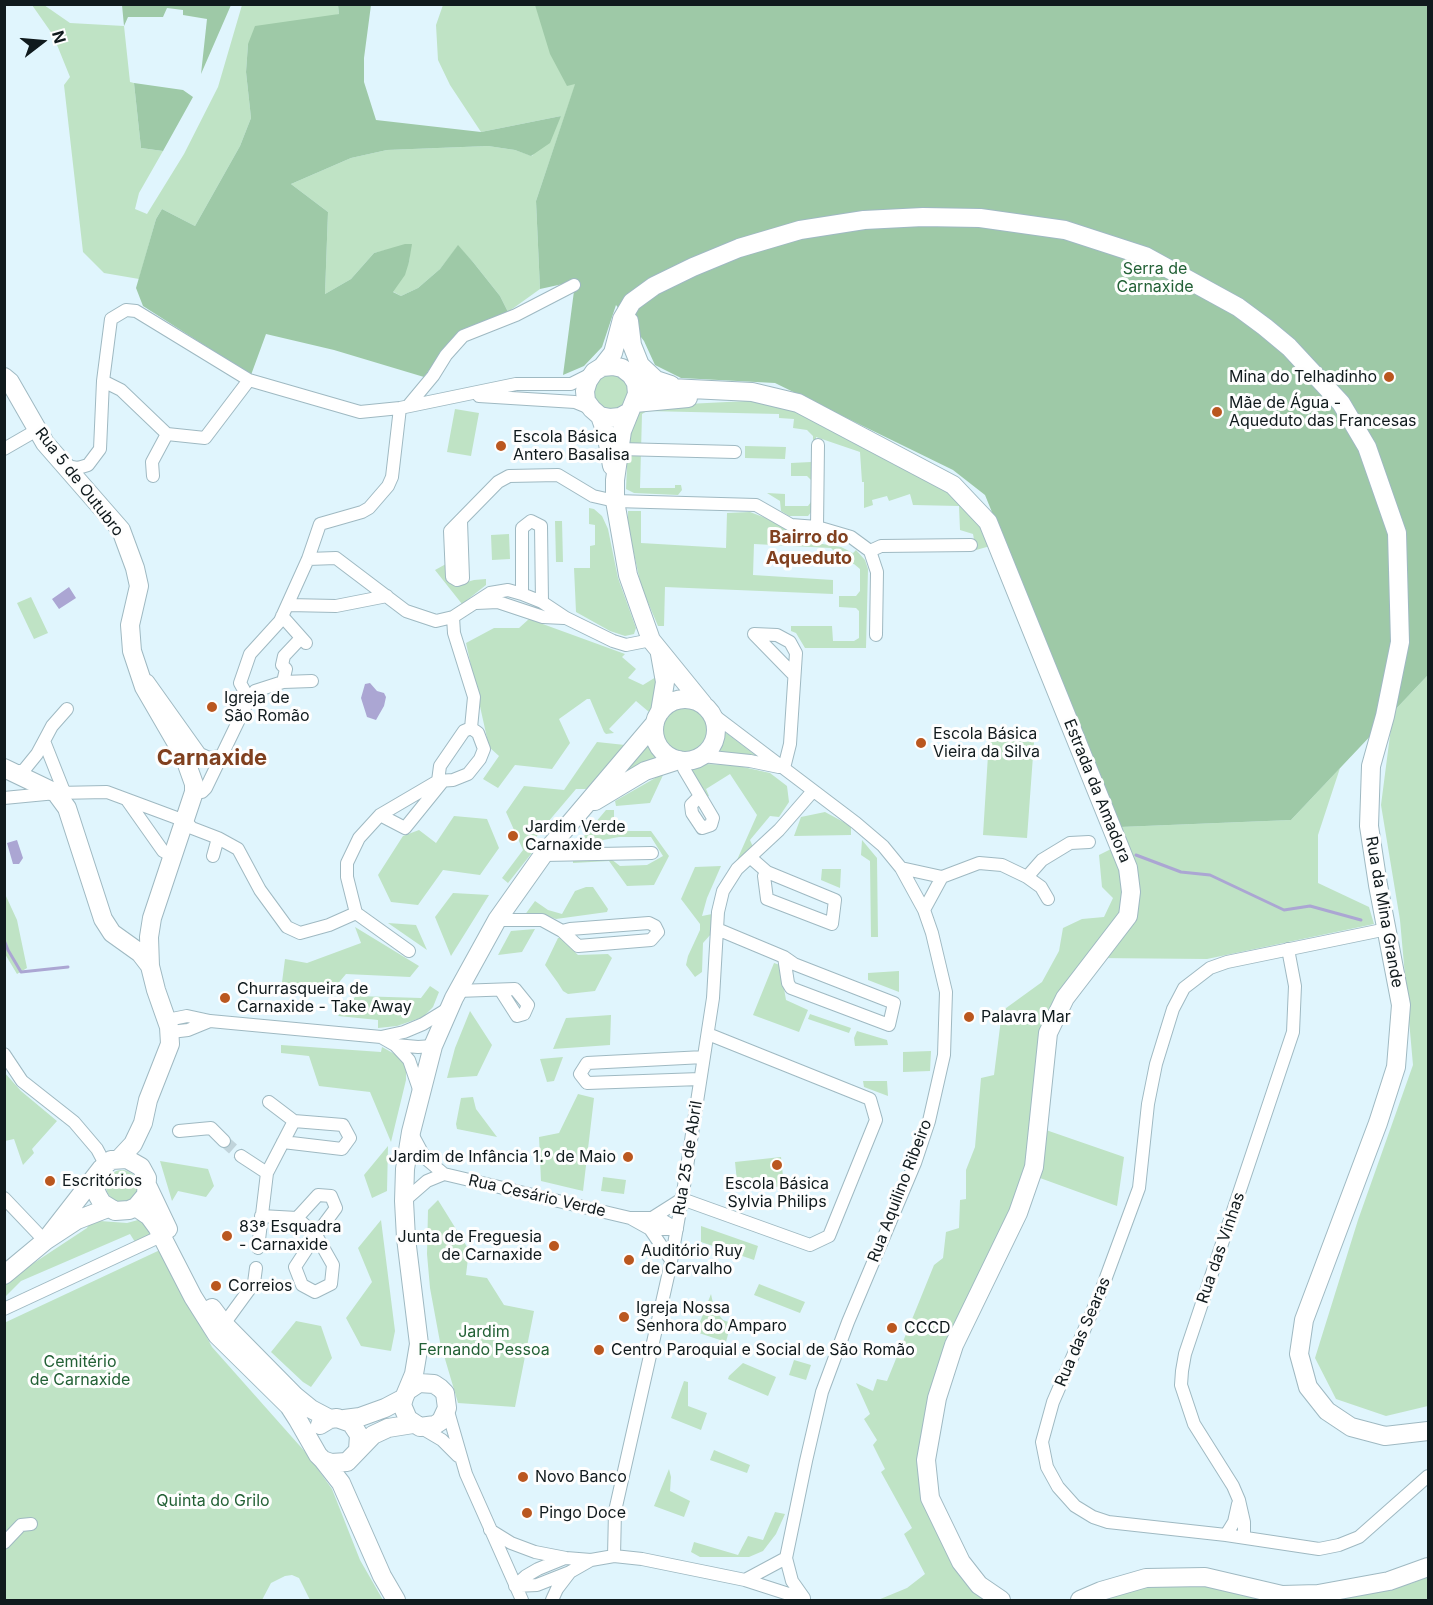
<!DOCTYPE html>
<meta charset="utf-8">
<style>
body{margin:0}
#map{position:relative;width:1433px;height:1605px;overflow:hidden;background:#e0f5fd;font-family:Inter,sans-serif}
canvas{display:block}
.frame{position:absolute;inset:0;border:6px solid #101a1d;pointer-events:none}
.north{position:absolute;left:12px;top:12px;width:60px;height:60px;-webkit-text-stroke:4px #fefefe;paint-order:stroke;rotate:74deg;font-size:16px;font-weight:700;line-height:24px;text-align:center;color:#101a1d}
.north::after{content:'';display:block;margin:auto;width:21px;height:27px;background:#101a1d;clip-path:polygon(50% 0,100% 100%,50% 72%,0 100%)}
</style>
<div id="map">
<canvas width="1433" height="1605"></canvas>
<div class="frame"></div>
<div class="north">N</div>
</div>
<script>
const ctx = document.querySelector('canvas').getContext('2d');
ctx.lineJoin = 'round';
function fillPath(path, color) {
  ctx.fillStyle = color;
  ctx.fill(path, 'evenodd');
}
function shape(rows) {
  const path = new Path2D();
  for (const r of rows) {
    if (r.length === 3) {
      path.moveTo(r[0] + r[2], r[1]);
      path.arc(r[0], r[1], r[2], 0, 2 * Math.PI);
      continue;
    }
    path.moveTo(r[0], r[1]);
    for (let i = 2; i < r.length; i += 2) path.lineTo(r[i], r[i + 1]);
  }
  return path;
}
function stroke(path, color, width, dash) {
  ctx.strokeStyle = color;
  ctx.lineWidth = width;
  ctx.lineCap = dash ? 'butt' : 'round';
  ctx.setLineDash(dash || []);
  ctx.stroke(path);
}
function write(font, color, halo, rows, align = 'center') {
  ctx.font = font + ' Inter,sans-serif';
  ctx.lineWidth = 6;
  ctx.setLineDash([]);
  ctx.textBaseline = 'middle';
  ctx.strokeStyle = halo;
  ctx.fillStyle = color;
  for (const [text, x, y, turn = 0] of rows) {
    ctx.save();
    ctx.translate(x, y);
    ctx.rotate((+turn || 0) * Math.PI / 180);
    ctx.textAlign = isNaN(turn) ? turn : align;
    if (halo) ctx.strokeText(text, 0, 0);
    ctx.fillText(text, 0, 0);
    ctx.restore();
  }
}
const green = shape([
 [32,5,44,5,70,23,124,26,130,82,134,83,141,148,163,151,139,193,135,209,147,214,184,154,218,87,242,5,338,5,339,14,248,44,246,72,251,118,240,146,195,226,162,209,156,219,139,279,104,273,83,252,64,85,70,77,53,35],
 [443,5,602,5,536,201,540,289,508,312,500,296,473,262,458,246,440,269,418,288,401,296,392,291,409,262,411,244,374,253,351,279,325,294,328,212,291,184,351,158,387,150,488,146,515,150,532,156,561,116,481,132,450,85,438,60,436,25],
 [616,372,629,385,629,397,622,407,616,409,603,409,593,401,593,382,598,376],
 [747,401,778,402,947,489,966,503,994,545,976,550,973,534,960,530,959,506,913,505,910,494,889,501,887,496,872,500,873,505,864,508,864,482,862,482,860,452,816,437,812,511,808,516,789,516,781,511,780,501,767,493,785,494,785,506,808,506,811,502,811,480,807,476,791,476,791,463,811,462,813,459,813,436,807,430,793,428,794,419,779,418,779,414,647,411,642,414,640,488,675,488,675,485,681,485,682,490,678,495,634,493,626,489,628,443,635,415,645,409,687,404],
 [455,409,479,413,471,456,447,452],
 [745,446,786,447,785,459,745,458],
 [589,508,594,509,602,516,608,529,618,578,636,628,634,634,625,636,610,631,576,612,574,568,590,568,590,546,595,545,595,525,589,524],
 [628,511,641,511,641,543,726,548,727,513,750,512,792,528,798,540,841,547,853,553,856,550,865,560,868,569,866,648,805,648,796,633,791,631,791,626,832,626,833,641,854,641,859,638,859,611,856,608,839,607,839,596,856,596,860,591,860,569,854,564,841,562,841,558,831,548,754,544,753,575,833,580,833,594,665,587,664,626,658,626,641,586,628,526],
 [555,521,562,521,563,562,556,562],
 [509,534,510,559,492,560,491,535],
 [446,564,460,584,474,580,486,579,486,585,462,604,435,570],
 [31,597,48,633,34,639,17,603],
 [529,619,625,654,622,657,636,669,628,678,643,685,656,677,658,688,654,704,649,712,636,701,609,729,614,733,606,734,604,732,590,699,587,699,559,719,570,743,552,769,515,765,498,788,483,779,499,756,489,747,466,643,494,628,519,628],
 [1428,675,1428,1406,1386,1416,1336,1399,1315,1358,1358,1220,1413,1065,1400,920,1381,805,1393,712],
 [686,730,26],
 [721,729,763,761,712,753,721,738],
 [651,737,653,747,665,759,607,790],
 [989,739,1034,742,1027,838,983,835],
 [597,742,625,745,608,769,586,789,576,789,548,822,530,845,535,849,508,883,502,878,523,850,506,812,524,786,564,790],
 [706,764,734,765,770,773,787,786,789,802,779,817,770,816,750,840,753,847,737,860,757,815,730,774,706,789,709,796,704,799,687,769],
 [1340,768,1318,835,1318,883,1369,907,1374,924,1207,959,1096,958,1043,1033,1030,1165,983,1267,921,1471,988,1600,878,1600,907,1588,925,1574,904,1534,912,1528,881,1472,885,1469,873,1445,877,1440,864,1419,870,1414,856,1383,873,1391,877,1379,887,1381,934,1265,943,1258,946,1232,959,1228,960,1200,966,1199,966,1170,975,1147,981,1078,994,1075,1002,1011,1042,982,1059,951,1063,928,1082,919,1104,917,1113,898,1102,887,1099,855,1119,845,1120,827,1291,820],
 [664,773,650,803,616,806,615,801],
 [606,810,614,810,614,831,651,831,669,856,654,885,627,886,609,861,573,863,573,860,611,859,620,866,647,865,663,856,651,837,619,837,603,840,601,848,574,848],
 [825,812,851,826,851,835,794,836,801,817],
 [454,816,487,819,499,848,480,875,443,870,418,905,391,902,378,875,403,836,419,830,436,843],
 [862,840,877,858,878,937,871,937,870,861,861,855],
 [721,866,707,898,702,916,712,914,713,917,711,934,703,943,702,972,695,977,686,965,688,956,700,930,700,924,681,899,695,867],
 [822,869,841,869,840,888,821,880],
 [586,887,593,887,608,909,607,912,556,919,545,915,524,916,535,901,548,910,562,914,575,891],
 [453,893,489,895,451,956,435,917],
 [5,894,17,920,27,968,17,974,5,954],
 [388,923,416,925,427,950],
 [355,927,419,966,410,977,346,974,330,993,281,990,285,959,307,963,361,943],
 [535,929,522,952,498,955,511,931],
 [558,938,560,938,578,955,608,954,612,958,595,991,568,994,563,991,558,983,545,965],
 [774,963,780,965,786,1000,808,1010,799,1032,753,1015],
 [899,971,899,992,868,980,868,973],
 [430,986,439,992,433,1007,423,1017,397,1026,378,1028,378,1020,338,1016,356,996,421,998],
 [470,1011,492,1045,477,1076,447,1078,455,1048],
 [810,1014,851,1028,849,1033,808,1019],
 [611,1015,610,1045,553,1049,566,1018],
 [857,1031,887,1040,888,1045,855,1046,854,1038],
 [281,1045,381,1052,382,1047,400,1057,406,1069,406,1080,391,1142,370,1092,319,1086,309,1056,281,1053],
 [931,1051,930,1071,903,1072,903,1052],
 [563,1057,554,1081,547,1082,540,1059],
 [4,1072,21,1091,57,1121,32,1149,34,1153,23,1165,14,1139,5,1141],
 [863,1081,887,1081,888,1096,864,1087],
 [578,1094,594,1098,583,1191,541,1181,539,1137,559,1133],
 [473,1097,476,1109,497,1137,457,1129,456,1124,461,1098],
 [1046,1130,1124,1157,1117,1206,1040,1178],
 [388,1146,387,1191,372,1198,364,1175],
 [781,1157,784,1186,738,1191,735,1162],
 [160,1161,208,1169,214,1186,206,1197,178,1191,172,1201],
 [122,1186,16],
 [603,1177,626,1180,624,1194,601,1191],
 [438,1200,469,1250,466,1275,487,1278,504,1305,534,1311,515,1407,458,1403,440,1342,430,1288,427,1254,428,1210],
 [138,1220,151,1228,149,1236,135,1242,130,1234,21,1281,5,1297,5,1282,87,1228,89,1224,100,1221,127,1223],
 [381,1220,395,1331,391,1351,361,1346,346,1318,372,1282,358,1248],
 [701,1226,758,1246,754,1260,701,1242],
 [160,1250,212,1347,307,1454,332,1489,360,1560,383,1600,310,1600,299,1578,292,1575,285,1576,271,1583,262,1600,5,1600,4,1323],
 [759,1284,805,1302,800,1313,754,1295],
 [711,1294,714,1308,723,1320,731,1323,726,1342,696,1332],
 [296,1321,321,1326,332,1358,311,1387,303,1382,271,1352],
 [794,1360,811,1365,806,1380,789,1375],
 [743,1363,776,1377,768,1396,728,1379,729,1376],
 [684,1381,688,1382,688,1406,707,1413,701,1430,671,1418],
 [714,1450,750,1465,747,1473,710,1460],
 [669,1469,671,1477,670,1491,690,1501,684,1517,654,1506],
 [775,1512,785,1514,776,1534,763,1551,749,1557,700,1557,691,1552,694,1542,738,1555,748,1536,763,1540],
 [1428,1575,1428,1600,1308,1600,1413,1583],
 [1159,1584,1212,1585,1275,1600,1099,1600,1111,1595]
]);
const forest = shape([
 [122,5,122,4,231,5,201,74,207,19,183,15,183,10,167,8,163,17,128,17,124,26],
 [338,5,371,5,364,58,364,82,376,120,481,132,561,116,550,143,531,156,515,150,488,146,387,150,351,158,291,184,328,212,325,294,351,279,374,253,405,244,412,244,409,262,405,275,393,292,401,296,418,288,440,269,458,245,473,262,500,296,508,312,461,332,449,342,424,377,334,350,266,334,251,375,143,306,136,288,156,219,162,209,195,226,240,146,251,118,246,72,248,44,255,26,339,14],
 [535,5,1428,5,1428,675,1291,820,1120,827,985,495,953,470,775,383,681,378,655,365,644,341,616,305,602,347,584,366,563,375,574,291,572,282,540,289,536,201,575,84,567,86,550,54],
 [134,83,183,90,193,97,163,151,141,148]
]);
const water = shape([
 [69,587,76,598,59,609,52,599],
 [370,683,377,691,384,693,386,697,384,706,376,720,367,717,361,698,365,684],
 [17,840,23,858,19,864,13,864,7,843]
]);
const stream = shape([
 [1136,855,1181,872,1210,875,1284,910,1310,906,1361,920],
 [4,940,8,950,21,972,68,967]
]);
const streetTunnel = shape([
 [224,1141,241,1156]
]);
const street = shape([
 [103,381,121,390,167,434,205,438,249,380],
 [479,396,575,402,592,409],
 [408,406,433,376,446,355,463,336,516,315,574,285],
 [4,449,37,430],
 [620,449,735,452],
 [65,466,78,468,88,465,100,449,103,381,111,319,126,310,136,311,249,380,360,412,400,408,516,384,571,384,593,373],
 [153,476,152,462,167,434],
 [461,521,463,578,457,580,452,577,450,531,498,482,509,476,558,475,593,496,615,501,756,505,791,525,817,527,851,537,870,551,877,572,876,635],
 [817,527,818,445],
 [870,551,881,546,971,545],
 [308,559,336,558,406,611,436,621,453,617,490,593,508,590,522,594,542,602,566,618,613,641,626,645,651,640],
 [522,594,522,528,531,521,541,526,542,602],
 [476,603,498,602,543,617,564,618],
 [288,605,336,606,387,596],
 [282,616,306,643],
 [453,617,454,633,474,697,471,728],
 [148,681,200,754,209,758,221,756],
 [283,682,286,669,282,665,284,656,301,638],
 [249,699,255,691,283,682,312,681],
 [711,713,856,823,883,846,901,868,924,910,932,933,946,992,944,1055,929,1121,915,1163,848,1322,822,1392,806,1461,786,1558,792,1581,804,1598],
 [702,756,750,761,779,767],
 [685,760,684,769,700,796,713,818,711,825,702,828,692,813,691,805,700,796],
 [784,768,790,744,796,653,790,642,777,635,754,634,794,675],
 [16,772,24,770,37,754,44,741],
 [194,792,202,792,206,788,249,699,240,683,250,654,280,621,308,559,320,524,362,512,369,508,388,486,392,477,400,408],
 [65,794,44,741,52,726,67,709],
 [4,798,56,793,107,792,185,821,192,828,218,838,238,849,260,890,287,927,300,933,329,925,356,913],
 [127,800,163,851,172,856],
 [380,815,405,828,443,781],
 [543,855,652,853],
 [213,856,218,838],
 [751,858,767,872,835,900,832,924,767,899,764,876,767,872],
 [901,868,942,877],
 [1027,877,1042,860,1070,843,1089,842],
 [924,910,942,877,979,863,1002,865,1027,877,1041,887,1048,899],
 [497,920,542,920,562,931,578,946,651,940,658,932,655,926,649,923,570,929,562,931],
 [717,929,784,957,794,964,894,1003,889,1025,791,988,788,983,784,957],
 [1387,929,1227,962,1210,968,1184,988,1173,1009,1156,1064,1148,1104,1139,1188,1101,1291,1053,1402,1042,1442,1047,1467,1058,1487,1075,1506,1093,1517,1108,1522,1226,1535,1319,1549,1339,1545,1359,1537,1428,1476],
 [409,951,356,913,347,877,347,863,359,838,380,815,438,781,453,780,468,774,480,759,484,749,478,733,471,728,464,731,440,766,438,781],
 [457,991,515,989,528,1005,524,1014,517,1016,501,991],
 [167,1020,187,1016,210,1021,381,1037,404,1032,423,1024,449,1008],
 [171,1032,188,1030,210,1021],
 [381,1037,395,1045,409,1060,420,1092],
 [395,1045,418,1047,433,1046],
 [4,1054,22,1081,74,1122,97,1149,105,1164],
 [700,1079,587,1083,580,1074,587,1063,704,1057],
 [179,1131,211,1128,224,1141],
 [411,1132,425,1158,444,1174,630,1218,652,1218,662,1220,677,1229],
 [283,1142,342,1149,350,1138,343,1125,294,1121],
 [241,1156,267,1173],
 [4,1198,45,1241],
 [404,1201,427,1181,444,1174],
 [261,1216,297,1218,316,1235,333,1265,331,1284,315,1292,302,1285,295,1267,316,1235,336,1208,331,1196,318,1195,297,1218],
 [652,1218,682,1199,810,1245,829,1236,876,1120,870,1099,708,1034],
 [632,1219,650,1229,677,1229],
 [650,1229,671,1260],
 [258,1248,267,1173,294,1121,269,1102],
 [4,1309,161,1236],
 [224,1324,254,1283,256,1268],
 [447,1408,466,1474,522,1600],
 [420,1427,442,1440,458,1456],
 [490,1530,511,1543,535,1552,566,1558,591,1560,614,1556,642,1559,745,1580,804,1599],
 [1226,1535,1234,1522,1238,1504],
 [1244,1537,1244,1522,1239,1500,1233,1486,1194,1424,1181,1385,1182,1371,1185,1354,1293,1032,1295,986,1288,949],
 [4,1543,21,1525,31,1524],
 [614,1556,615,1511,670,1267,682,1199,713,998,718,912,723,891,737,869,779,830,813,791],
 [745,1580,786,1558],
 [515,1586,537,1585,570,1572,591,1560],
 [515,1586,526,1576,538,1569,565,1558],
 [552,1600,557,1589,570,1572]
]);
const secondary = shape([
 [629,321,632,345,640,365,656,380,671,385],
 [602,367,613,353,622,319,632,302,654,286,693,267,739,248,800,230,864,220,923,217,980,218,1065,230,1145,256,1238,307,1265,327,1289,347,1341,403,1367,447,1397,533,1400,642,1385,716,1371,766,1369,826,1378,885,1401,1005,1396,1067,1378,1123,1304,1320,1299,1354,1308,1387,1327,1411,1351,1427,1385,1436,1428,1431],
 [4,377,10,382,45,443,121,530,135,568,139,586,130,625,132,651,144,687,184,756,194,784,194,792,152,918,149,937,150,966],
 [636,383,650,387,752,392,798,403,953,485,988,522,1128,868,1131,892,1128,916,1065,998,1048,1033,1034,1167,1018,1213,954,1345,937,1398,926,1460,930,1498,961,1562,979,1585,1001,1600],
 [635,403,688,398],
 [629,412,620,417,610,418,600,416,592,409,586,401,585,391,588,381,594,372,602,367,613,366,622,368,631,375,636,383,637,394,622,431,615,480,615,501,628,575,651,640,703,704],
 [600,416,606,433,612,466],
 [660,654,665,682,660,712],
 [685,730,31],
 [4,768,56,793,67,808,103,919,112,933,140,953,150,966,156,990,169,1027,170,1044,148,1100,143,1123,133,1144,119,1159],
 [595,801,645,771,679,760],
 [148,1187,168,1229],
 [136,1207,149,1216,157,1227,193,1297,217,1335,289,1406,298,1420,318,1455,323,1460,331,1463,347,1462,373,1435,388,1428,413,1424],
 [45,1241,101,1169,111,1160,127,1159,141,1167,147,1178,146,1195,136,1207,129,1210,115,1211,102,1203,98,1196,95,1189,97,1174],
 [4,1275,45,1241,77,1220,108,1208],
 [212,1308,224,1324,295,1396,311,1409,330,1419],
 [407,1391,419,1383,434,1384,440,1388,445,1393,447,1408,441,1421,435,1425,420,1427,408,1419,402,1405,404,1398,414,1374,419,1344,406,1238,404,1201,405,1169,411,1132,433,1046,454,998,497,920,543,855,655,723],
 [344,1419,360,1417,385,1408,404,1398],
 [320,1425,330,1419,337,1418,351,1423,359,1435,358,1450],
 [323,1460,341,1483,382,1576,396,1600],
 [1080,1600,1101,1591,1146,1578,1205,1577,1282,1595,1318,1594,1389,1581,1428,1567]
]);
const markers = [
 [1389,377,6,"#ba571f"],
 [1217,412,6,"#ba571f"],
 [501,446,6,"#ba571f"],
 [212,707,6,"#ba571f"],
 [921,743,6,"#ba571f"],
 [513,836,6,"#ba571f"],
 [225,998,6,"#ba571f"],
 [969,1017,6,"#ba571f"],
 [628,1157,6,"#ba571f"],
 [777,1165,6,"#ba571f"],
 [50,1181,6,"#ba571f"],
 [227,1236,6,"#ba571f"],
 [554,1246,6,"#ba571f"],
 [629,1260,6,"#ba571f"],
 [216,1286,6,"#ba571f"],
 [624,1317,6,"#ba571f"],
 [892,1328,6,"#ba571f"],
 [599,1350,6,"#ba571f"],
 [523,1477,6,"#ba571f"],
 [527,1513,6,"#ba571f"]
];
const parkNames = [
 ["Serra de",1155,269],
 ["Carnaxide",1155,287],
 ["Jardim",484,1332],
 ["Fernando Pessoa",484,1350],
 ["Cemitério",80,1362],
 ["de Carnaxide",80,1380],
 ["Quinta do Grilo",213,1501]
];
const poiNames = [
 ["Mina do Telhadinho",1377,377,"right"],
 ["Mãe de Água -",1229,403],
 ["Aqueduto das Francesas",1229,421],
 ["Escola Básica",513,437],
 ["Antero Basalisa",513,455],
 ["Igreja de",224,698],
 ["São Romão",224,716],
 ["Escola Básica",933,734],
 ["Vieira da Silva",933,752],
 ["Jardim Verde",525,827],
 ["Carnaxide",525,845],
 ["Churrasqueira de",237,989],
 ["Carnaxide - Take Away",237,1007],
 ["Palavra Mar",981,1017],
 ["Jardim de Infância 1.º de Maio",616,1157,"right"],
 ["Escritórios",62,1181],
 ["Escola Básica",777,1184,"center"],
 ["Sylvia Philips",777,1202,"center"],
 ["83ª Esquadra",239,1227],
 ["- Carnaxide",239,1245],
 ["Junta de Freguesia",542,1237,"right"],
 ["de Carnaxide",542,1255,"right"],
 ["Auditório Ruy",641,1251],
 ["de Carvalho",641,1269],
 ["Correios",228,1286],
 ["Igreja Nossa",636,1308],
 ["Senhora do Amparo",636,1326],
 ["CCCD",904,1328],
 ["Centro Paroquial e Social de São Romão",611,1350],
 ["Novo Banco",535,1477],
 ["Pingo Doce",539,1513]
];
const streetNames = [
 ["Rua 5 de Outubro",79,482,52],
 ["Estrada da Amadora",1097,791,68],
 ["Rua da Mina Grande",1384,912,80],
 ["Rua 25 de Abril",688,1158,-81],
 ["Rua Aquilino Ribeiro",900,1191,-69],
 ["Rua Cesário Verde",537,1196,13],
 ["Rua das Vinhas",1221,1248,-71],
 ["Rua das Searas",1083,1332,-67]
];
const neighbourhoodNames = [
 ["Bairro do",809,538],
 ["Aqueduto",809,559]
];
const districtNames = [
 ["Carnaxide",212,758]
];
fillPath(green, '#bfe3c5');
fillPath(forest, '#9ec9a7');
fillPath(water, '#aba6d3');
stroke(stream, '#aba6d3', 3);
stroke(streetTunnel, '#c1d4db', 12, [12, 6]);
stroke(street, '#9fb9c2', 14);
stroke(secondary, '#9fb9c2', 20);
stroke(street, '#fff', 12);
stroke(secondary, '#fff', 18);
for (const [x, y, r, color] of markers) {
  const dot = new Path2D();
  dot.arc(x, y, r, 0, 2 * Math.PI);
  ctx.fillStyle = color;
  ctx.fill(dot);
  stroke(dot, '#fefefe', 2);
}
write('16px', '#236136', '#fefefe', parkNames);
write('16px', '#101a1d', '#fefefe', poiNames, 'left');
write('16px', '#101a1d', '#fefefe', streetNames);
write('bold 18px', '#80401f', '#fefefe', neighbourhoodNames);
write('bold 22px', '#80401f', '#fefefe', districtNames);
</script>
